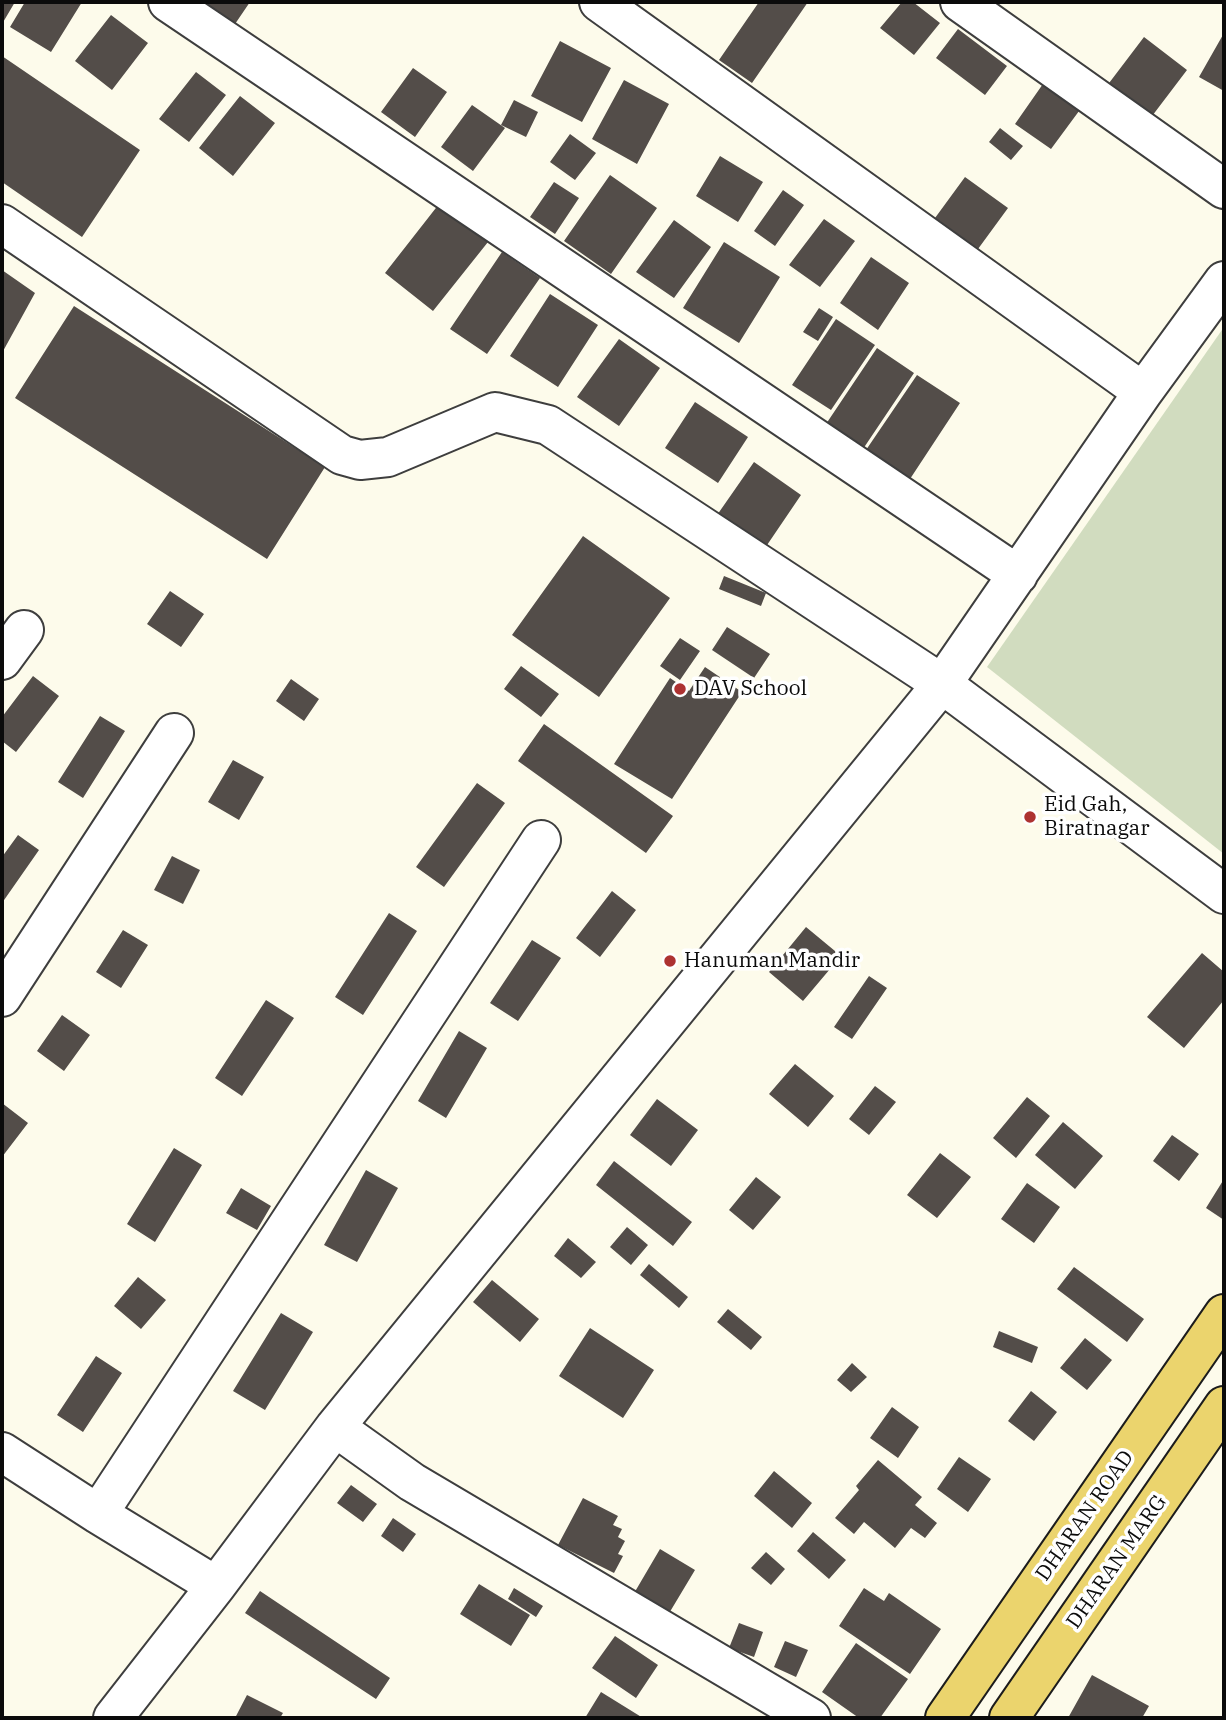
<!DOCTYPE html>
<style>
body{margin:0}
#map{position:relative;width:1226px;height:1720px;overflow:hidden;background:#fdfbeb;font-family:"IBM Plex Serif",serif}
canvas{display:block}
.frame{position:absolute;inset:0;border:4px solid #0b0b0b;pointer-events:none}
</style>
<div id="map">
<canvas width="1226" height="1720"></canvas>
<div class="frame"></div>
</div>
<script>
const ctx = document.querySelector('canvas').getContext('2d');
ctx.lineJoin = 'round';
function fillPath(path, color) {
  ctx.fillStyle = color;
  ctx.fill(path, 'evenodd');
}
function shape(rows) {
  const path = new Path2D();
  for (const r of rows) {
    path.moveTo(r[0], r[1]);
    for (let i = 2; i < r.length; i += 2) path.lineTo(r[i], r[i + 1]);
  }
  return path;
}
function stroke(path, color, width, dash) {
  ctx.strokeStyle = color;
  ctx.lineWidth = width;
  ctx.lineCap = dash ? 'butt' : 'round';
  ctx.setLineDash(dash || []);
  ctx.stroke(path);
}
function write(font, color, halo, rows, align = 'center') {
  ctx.font = font + ' "IBM Plex Serif",serif';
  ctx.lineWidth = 7;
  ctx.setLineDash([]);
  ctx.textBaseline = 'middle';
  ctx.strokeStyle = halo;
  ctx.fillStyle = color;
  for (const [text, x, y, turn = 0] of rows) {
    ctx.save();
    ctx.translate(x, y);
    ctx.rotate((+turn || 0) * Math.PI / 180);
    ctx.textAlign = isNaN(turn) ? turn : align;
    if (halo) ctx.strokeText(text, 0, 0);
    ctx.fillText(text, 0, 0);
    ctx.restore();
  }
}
const cemetery = shape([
 [1224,327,1224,854,987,667]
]);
const building = shape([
 [2,2,15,2,2,24],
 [25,2,82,2,51,52,10,27],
 [204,2,250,2,235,24],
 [759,2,808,2,752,83,719,60],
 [902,2,913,2,940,23,914,55,880,28],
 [111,15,148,43,112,90,75,61],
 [958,29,1007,66,985,95,936,58],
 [1224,33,1224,91,1199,77],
 [1144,37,1187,70,1146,124,1103,91],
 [560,41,611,68,582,122,531,96],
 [2,56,140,150,82,237,2,182],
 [413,68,447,92,415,137,381,112],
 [196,72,226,95,189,142,159,119],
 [624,80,669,104,637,164,592,139],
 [1045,81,1082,107,1051,149,1015,124],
 [240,96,275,123,233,176,199,148],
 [514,100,538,112,526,137,501,125],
 [472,105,505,128,473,171,441,147],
 [1000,128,1023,146,1011,160,989,142],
 [570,134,596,153,575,180,550,162],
 [720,156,763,182,738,222,696,196],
 [610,175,657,208,611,274,564,241],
 [965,177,1008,208,978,249,935,218],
 [554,182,579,198,555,234,530,217],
 [783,190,804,205,775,246,754,231],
 [439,204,488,242,433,311,385,273],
 [824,219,855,241,820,287,789,265],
 [674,220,711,247,674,298,636,272],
 [724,242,780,277,739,343,683,308],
 [502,252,540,278,487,354,450,329],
 [871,257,909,283,878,330,840,303],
 [2,270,35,293,2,353],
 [550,294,598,325,558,387,510,356],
 [74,306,325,467,267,559,15,398],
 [819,308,833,317,818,341,803,332],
 [836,319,875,345,831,410,792,385],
 [619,339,660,368,619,426,577,397],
 [877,348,914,373,863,449,826,424],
 [917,375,960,403,910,479,866,450],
 [695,402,748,437,718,483,665,448],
 [754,462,801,495,763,551,715,518],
 [583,536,670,598,599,697,512,635],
 [724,576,766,593,761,606,719,589],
 [170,591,204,614,181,647,147,624],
 [727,627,770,654,754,678,712,650],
 [680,638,700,651,680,680,660,666],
 [521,666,559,694,541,717,504,689],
 [705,667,742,692,672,799,614,764,670,678,689,691],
 [33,676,59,696,16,752,2,741,2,717],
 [291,679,319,699,304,721,276,701],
 [100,716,125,731,83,798,58,782],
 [544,724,673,816,646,853,518,761],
 [233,760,264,777,239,820,208,802],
 [477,783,505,803,444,887,416,867],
 [18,835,39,850,2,903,2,857],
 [172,856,200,870,183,904,154,890],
 [612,891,636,910,600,957,576,938],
 [389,913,417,931,363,1015,335,997],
 [806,927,841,956,803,1001,769,972],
 [123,930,148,945,121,988,96,972],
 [532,940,561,958,518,1021,490,1003],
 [1202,953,1224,972,1224,1000,1184,1048,1147,1017],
 [869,976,887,988,852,1039,834,1027],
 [266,1000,294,1018,242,1096,215,1078],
 [62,1015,90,1035,64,1071,37,1051],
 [459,1031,487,1048,446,1118,418,1101],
 [795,1064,834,1096,808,1127,769,1094],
 [875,1086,896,1102,869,1135,849,1119],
 [1027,1097,1050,1116,1016,1158,993,1138],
 [657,1099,698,1130,671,1166,630,1135],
 [2,1103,28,1123,2,1157],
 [1063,1122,1103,1156,1075,1189,1035,1155],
 [1172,1135,1199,1154,1179,1181,1153,1161],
 [174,1148,202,1165,155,1242,127,1224],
 [940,1153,971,1177,937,1218,907,1195],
 [614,1161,692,1222,673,1246,596,1185],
 [366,1170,398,1188,357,1262,324,1245],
 [756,1177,781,1197,753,1230,729,1210],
 [1224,1179,1224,1220,1206,1208],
 [1027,1183,1060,1207,1034,1243,1001,1219],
 [241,1188,271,1206,257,1230,226,1213],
 [627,1227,648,1245,631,1265,610,1247],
 [568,1238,596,1262,581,1278,554,1256],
 [649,1264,688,1297,679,1308,640,1275],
 [1074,1267,1144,1319,1127,1342,1057,1289],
 [138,1277,166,1300,141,1329,114,1306],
 [492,1280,539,1319,520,1342,473,1302],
 [728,1309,762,1337,751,1350,717,1322],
 [281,1313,313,1332,265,1410,233,1391],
 [590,1328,654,1370,623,1418,559,1376],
 [999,1331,1038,1347,1032,1363,993,1347],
 [1085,1338,1112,1360,1087,1390,1060,1368],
 [96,1356,122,1373,83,1432,57,1415],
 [852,1363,867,1377,851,1392,837,1380],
 [1031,1391,1057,1412,1034,1441,1008,1421],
 [892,1407,919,1427,898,1458,870,1438],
 [959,1457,991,1479,968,1512,937,1489],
 [878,1460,922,1497,915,1505,937,1523,925,1538,911,1528,895,1548,864,1522,854,1534,835,1518,859,1490,856,1486],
 [774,1471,812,1503,792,1528,754,1496],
 [351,1485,377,1504,363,1522,337,1503],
 [583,1498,618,1516,613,1525,622,1529,618,1537,625,1541,618,1554,623,1556,614,1573,558,1545],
 [393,1518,416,1534,403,1552,381,1536],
 [813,1532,846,1560,829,1579,797,1551],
 [660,1549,695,1570,668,1615,633,1595],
 [766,1552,785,1569,771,1585,751,1568],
 [479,1584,530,1615,511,1646,460,1614],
 [514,1588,543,1606,536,1617,508,1599],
 [864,1588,884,1601,889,1593,941,1629,910,1674,839,1626],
 [260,1591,390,1678,376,1699,245,1613],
 [739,1623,763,1632,754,1657,729,1648],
 [615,1636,658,1665,636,1698,592,1668],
 [785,1641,808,1650,796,1677,774,1667],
 [856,1643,908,1679,880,1718,859,1718,822,1692],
 [1092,1675,1149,1706,1142,1718,1068,1718],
 [601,1692,643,1718,585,1718],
 [247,1695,283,1713,280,1718,235,1718]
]);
const minor = shape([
 [168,2,1018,575],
 [599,2,1143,392],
 [960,2,1224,189],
 [2,224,342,455,360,460,388,457,495,412,548,425,942,684,1143,392,1224,281],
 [2,660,24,630],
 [2,997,174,733],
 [335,1427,412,1482,811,1718],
 [2,1452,98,1514,216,1586],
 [98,1514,541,840],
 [113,1718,216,1586,335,1427,942,684,1224,894]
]);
const major = shape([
 [945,1718,1224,1314],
 [1009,1718,1224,1406]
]);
const markers = [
 [680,689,7,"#ad3231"],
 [1030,817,7,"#ad3231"],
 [670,961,7,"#ad3231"]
];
const poiNames = [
 ["DAV School",694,689],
 ["Eid Gah,",1044,805],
 ["Biratnagar",1044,829],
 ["Hanuman Mandir",684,961]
];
const streetNames = [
 ["DHARAN ROAD",1085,1516,-55],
 ["DHARAN MARG",1117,1562,-55]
];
fillPath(cemetery, '#d1dcbf');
fillPath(building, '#534d49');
stroke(minor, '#3e3e3e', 42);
stroke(major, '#1c1c1c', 42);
stroke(minor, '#fff', 38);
stroke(major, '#ebd46d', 38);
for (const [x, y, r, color] of markers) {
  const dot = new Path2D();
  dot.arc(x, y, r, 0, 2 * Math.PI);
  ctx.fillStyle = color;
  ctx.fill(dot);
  stroke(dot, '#fff', 2.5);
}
write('21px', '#0b0b0b', '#fff', poiNames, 'left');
write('21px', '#0b0b0b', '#fff', streetNames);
</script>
